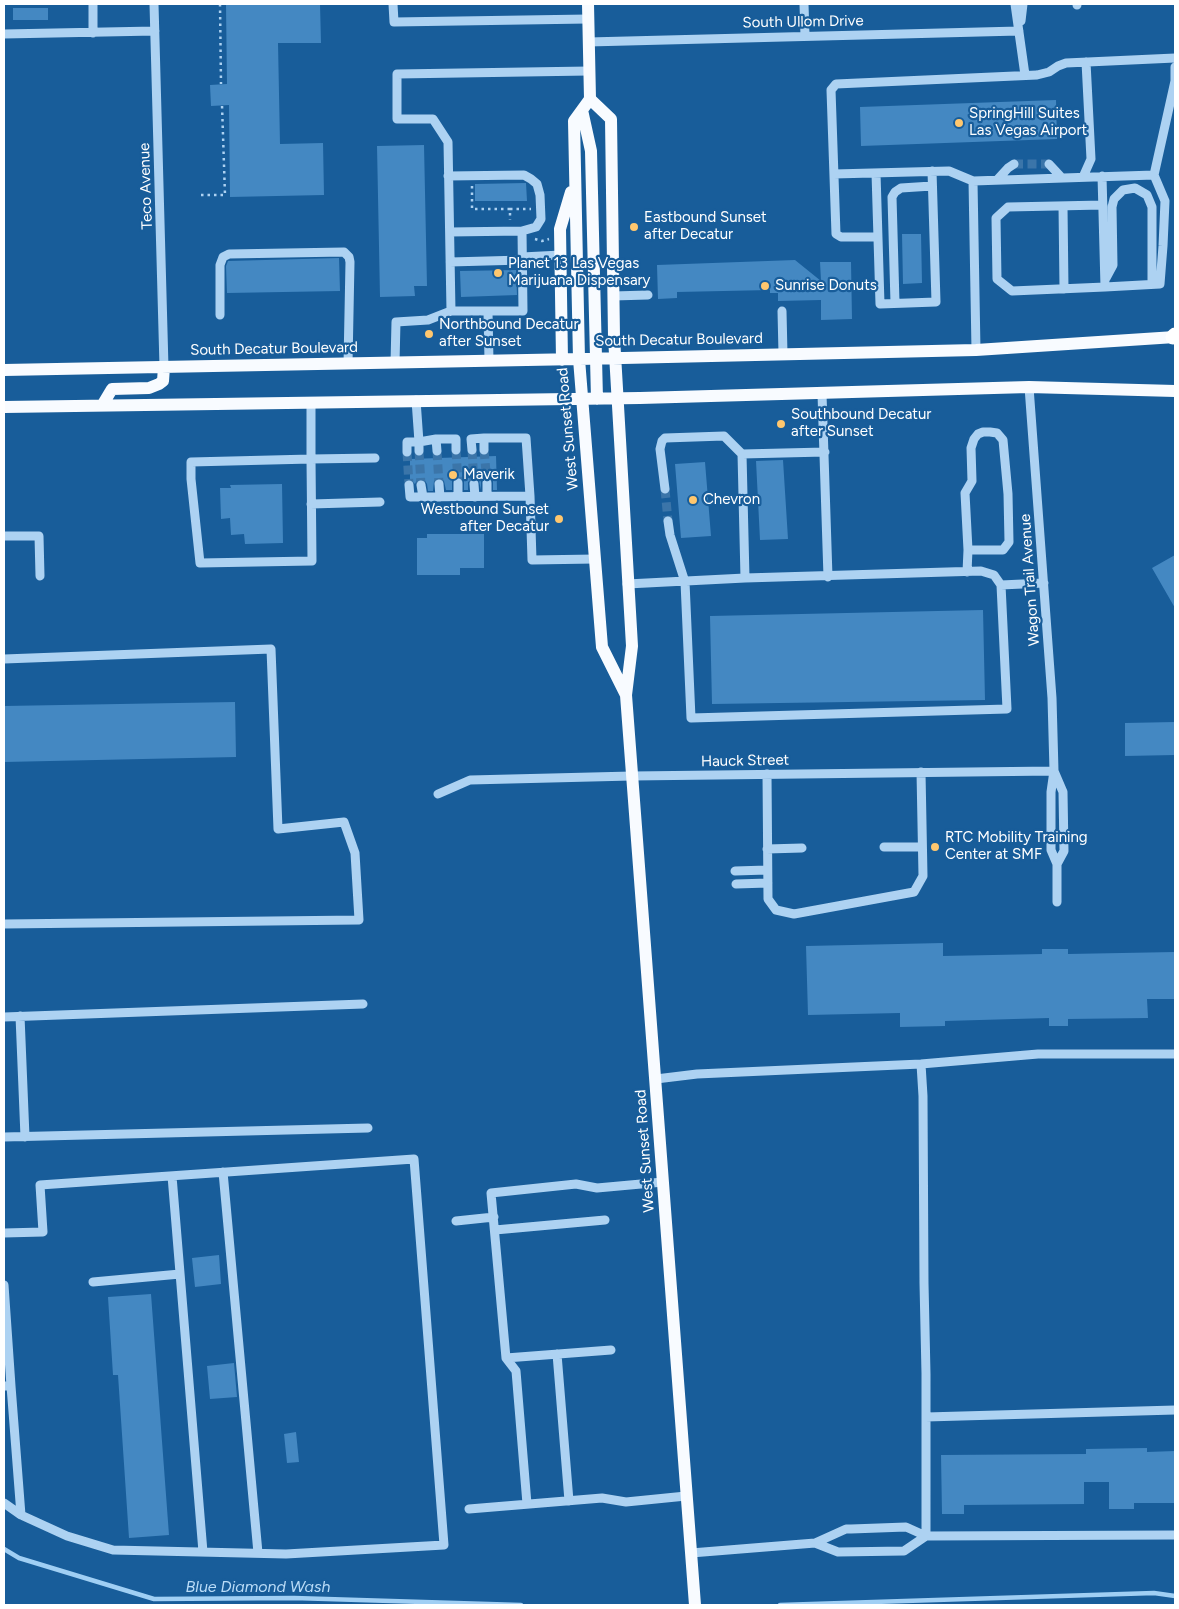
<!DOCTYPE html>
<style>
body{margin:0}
#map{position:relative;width:1179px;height:1609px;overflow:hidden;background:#185d9a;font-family:Figtree,sans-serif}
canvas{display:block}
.frame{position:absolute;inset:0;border:5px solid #fff;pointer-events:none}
</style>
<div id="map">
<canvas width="1179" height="1609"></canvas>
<div class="frame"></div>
</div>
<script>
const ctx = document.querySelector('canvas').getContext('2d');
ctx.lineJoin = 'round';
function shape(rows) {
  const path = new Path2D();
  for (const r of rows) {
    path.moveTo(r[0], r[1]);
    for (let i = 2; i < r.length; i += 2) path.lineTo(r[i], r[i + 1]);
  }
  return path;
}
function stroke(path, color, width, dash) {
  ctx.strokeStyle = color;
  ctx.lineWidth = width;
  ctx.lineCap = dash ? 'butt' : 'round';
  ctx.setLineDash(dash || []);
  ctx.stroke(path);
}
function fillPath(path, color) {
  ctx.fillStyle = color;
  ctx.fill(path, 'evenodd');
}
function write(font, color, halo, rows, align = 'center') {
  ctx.font = font + ' Figtree,sans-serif';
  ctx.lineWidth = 4.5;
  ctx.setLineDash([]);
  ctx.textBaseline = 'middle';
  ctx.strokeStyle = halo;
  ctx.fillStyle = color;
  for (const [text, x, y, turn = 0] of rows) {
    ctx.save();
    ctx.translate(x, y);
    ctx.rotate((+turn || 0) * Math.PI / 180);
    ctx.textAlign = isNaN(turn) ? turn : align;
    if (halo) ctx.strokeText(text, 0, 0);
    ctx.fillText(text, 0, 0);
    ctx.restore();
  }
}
const stream = shape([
 [4,1549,19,1558,154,1599,294,1598,521,1605],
 [780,1605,1154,1593,1175,1596]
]);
const building = shape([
 [226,4,320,4,321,43,278,43,280,144,323,143,324,195,230,197,229,105,211,106,210,85,227,84],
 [13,8,48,8,48,20,13,20],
 [1056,100,1057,139,861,146,860,107],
 [424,145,427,286,414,286,415,296,380,297,377,146],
 [526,183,527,201,475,201,475,184],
 [902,234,921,234,922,283,903,284],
 [339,258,340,291,227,293,226,266,228,261],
 [795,260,821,281,820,262,851,262,852,319,821,320,821,300,778,301,778,293,770,293,770,290,677,292,677,298,658,299,657,265],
 [516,270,517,295,461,297,460,271],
 [496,456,497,490,493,490,493,480,487,477,481,480,481,490,479,481,474,478,468,482,468,490,464,490,464,480,458,477,452,480,452,490,446,490,444,481,441,478,436,479,434,481,433,491,428,491,427,484,424,479,417,480,415,484,410,479,410,459],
 [783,460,788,539,760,540,756,461],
 [705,462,711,536,681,538,675,464],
 [282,484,283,543,245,544,244,534,231,535,230,518,221,519,220,488,231,488,230,485],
 [427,534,484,534,484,568,460,568,460,575,417,575,417,538,427,538],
 [1175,555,1175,608,1152,568],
 [983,610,985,700,712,704,710,616],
 [235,702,236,757,4,762,4,706],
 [1175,722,1175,755,1125,756,1125,723],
 [943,943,943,956,1042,954,1042,949,1068,949,1068,954,1175,952,1175,999,1147,999,1148,1018,1068,1019,1068,1026,1049,1026,1049,1018,945,1021,945,1026,900,1027,900,1013,808,1015,806,946],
 [219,1255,221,1284,195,1287,192,1258],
 [151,1294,169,1535,129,1538,118,1375,113,1375,108,1297],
 [234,1363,237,1397,210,1399,207,1366],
 [296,1432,299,1462,287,1463,284,1434],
 [1147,1448,1147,1452,1175,1451,1175,1503,1134,1503,1134,1509,1109,1509,1109,1482,1084,1482,1084,1504,964,1505,964,1514,942,1514,941,1455,1086,1454,1086,1449]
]);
const minorTunnel = shape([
 [1014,164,1049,164],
 [456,450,458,483],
 [472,450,474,484],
 [484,450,487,483],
 [419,451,421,485],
 [437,451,439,484],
 [407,452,409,485],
 [665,489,668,521]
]);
const path = shape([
 [220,4,221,84],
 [472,186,472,209,510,209,510,220],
 [201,195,225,195,222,105],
 [510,209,531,209],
 [535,239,542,241,549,239]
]);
const minor = shape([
 [93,4,93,33],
 [154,4,164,367],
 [393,4,394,22,588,19],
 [804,4,805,36],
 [1015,4,1025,75],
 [1077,4,1077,5],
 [1021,21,1023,4],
 [4,34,155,31],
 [588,42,1019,31],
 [1049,164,1062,178],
 [876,173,880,304,936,302,932,171],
 [834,174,949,171,973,181,976,350],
 [448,176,524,175,531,179,537,184,540,195,541,219,536,227,522,231],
 [1102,176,1105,287,1012,291,997,279,996,218,1008,207,1103,205],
 [1083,177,1091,159,1086,62],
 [997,180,1008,168,1014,164],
 [973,181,1154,175,1175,81,1175,67],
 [1063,206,1064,289],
 [878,237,841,237,836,234,831,90,836,84,1037,75,1049,72,1058,66,1066,63,1175,58],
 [522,257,561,255],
 [450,262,523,260],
 [1106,278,1113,265,1112,207,1114,199,1123,190,1135,188,1147,195,1152,207,1152,284],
 [1105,287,1160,284,1163,246,1165,201,1154,175],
 [613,296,648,295],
 [895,303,892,197,895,192,901,188,932,186],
 [451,311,448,142,433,119,397,119,397,74,589,71],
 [782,311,783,354],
 [488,312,489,361],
 [220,315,220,265,223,257,229,254,344,252,349,257,350,262,348,364],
 [395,363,396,322,428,320,451,311,523,311,522,231,450,232],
 [1029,387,1052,698,1054,771,1051,792,1051,850,1057,864,1057,902],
 [822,394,828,577],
 [311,402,311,459,312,561,200,563,191,479,191,462,311,459,375,458],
 [484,438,526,438,530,496],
 [472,450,471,439,484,438,484,450],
 [419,451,419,442,436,439],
 [437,451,436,439,456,439,456,450],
 [407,452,407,442,419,442,416,400],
 [458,483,458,497],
 [487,483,487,496],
 [439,484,440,497],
 [474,484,475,497],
 [409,485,410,497,530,496,532,560,595,559],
 [421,485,423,497],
 [665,489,660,449,662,441,665,438,724,436,742,454],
 [311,504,380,502],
 [668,521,670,535,685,582,691,718,1007,709,1001,585],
 [4,536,39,536,40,576],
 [967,572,968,550,965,493,972,481,971,448,974,439,978,434,983,432,990,432,997,433,1003,440,1008,494,1009,542,1003,550,968,550],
 [745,578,742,454,825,452],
 [627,584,745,578,981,571,994,575,1001,585,1044,583],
 [4,659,271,649,278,829,344,822,355,853,359,920,4,924],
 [1054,771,1063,792,1064,851,1057,864],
 [767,774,768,899,776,910,794,914,914,892,923,876,921,772],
 [438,794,470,780,632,776,1054,771],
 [884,847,922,847],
 [767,849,802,848],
 [735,871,767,870],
 [736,884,768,883],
 [20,1016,25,1137],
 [4,1017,363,1004],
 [921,1064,923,1096,924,1283,926,1374,926,1536],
 [656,1079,697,1074,921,1064,1038,1054,1175,1054],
 [4,1137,368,1128],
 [223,1172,258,1553],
 [172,1176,203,1552],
 [456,1221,494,1217],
 [495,1230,605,1220],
 [4,1233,43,1232,40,1185,414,1159,444,1545,286,1554,113,1550,67,1536,21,1515],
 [93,1282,180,1274],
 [4,1285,11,1386,4,1386],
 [557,1354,569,1501],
 [506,1358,611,1350],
 [926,1417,1175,1410],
 [4,1503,21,1515,11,1386],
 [527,1504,516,1371,506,1358,491,1193,576,1184,597,1188,663,1182],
 [469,1509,602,1498,626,1502,686,1496],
 [815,1543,838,1552,904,1551,926,1536],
 [691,1553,815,1543,846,1529,851,1529,906,1527,926,1536,1175,1535]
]);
const major = shape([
 [588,4,590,99,574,121,579,359,602,647,626,695],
 [590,99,611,119,614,337,632,646,626,695,695,1605],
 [582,110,591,151,597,399],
 [562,360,560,229,571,192],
 [4,370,579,359,976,350,1175,337],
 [103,404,112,389,149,388,159,384,163,381,164,367],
 [4,407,640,398,1029,387,1175,391]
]);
const highway = shape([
 [1173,337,1175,335]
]);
const markers = [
 [959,123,5,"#ffc76e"],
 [634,227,5,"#ffc76e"],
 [498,273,5,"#ffc76e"],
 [765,286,5,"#ffc76e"],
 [429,334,5,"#ffc76e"],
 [781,424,5,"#ffc76e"],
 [453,475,5,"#ffc76e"],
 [693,500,5,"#ffc76e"],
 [559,519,5,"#ffc76e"],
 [935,847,5,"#ffc76e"]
];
const streetNames = [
 ["South Ullom Drive",803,22,-1],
 ["Teco Avenue",146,186,-92],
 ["South Decatur Boulevard",679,340,-1],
 ["South Decatur Boulevard",274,349,-1],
 ["West Sunset Road",568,429,-95],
 ["Wagon Trail Avenue",1030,580,-94],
 ["Hauck Street",745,761,-1],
 ["West Sunset Road",645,1151,-94]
];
const poiNames = [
 ["SpringHill Suites",969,114],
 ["Las Vegas Airport",969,131],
 ["Eastbound Sunset",644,218],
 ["after Decatur",644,235],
 ["Planet 13 Las Vegas",508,264],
 ["Marijuana Dispensary",508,281],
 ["Sunrise Donuts",775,286],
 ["Northbound Decatur",439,325],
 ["after Sunset",439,342],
 ["Southbound Decatur",791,415],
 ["after Sunset",791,432],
 ["Maverik",463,475],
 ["Chevron",703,500],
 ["Westbound Sunset",549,510,"right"],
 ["after Decatur",549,527,"right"],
 ["RTC Mobility Training",945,838],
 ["Center at SMF",945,855]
];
const waterNames = [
 ["Blue Diamond Wash",258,1587]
];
stroke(stream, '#a0cff4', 4.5);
fillPath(building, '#4488c2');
stroke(minorTunnel, '#3b75a9', 9, [9, 4.5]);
stroke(path, '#add2f2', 2.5, [2.5, 4]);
stroke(minor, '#add2f2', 9);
stroke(major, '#f8fbff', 12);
stroke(highway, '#fff', 15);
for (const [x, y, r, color] of markers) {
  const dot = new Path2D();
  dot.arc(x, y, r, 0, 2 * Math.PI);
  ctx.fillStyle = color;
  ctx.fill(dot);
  stroke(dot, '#185d9a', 2);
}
write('15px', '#fff', '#185d9a', streetNames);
write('15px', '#fff', '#185d9a', poiNames, 'left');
write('italic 16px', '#badcf8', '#185d9a', waterNames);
</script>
